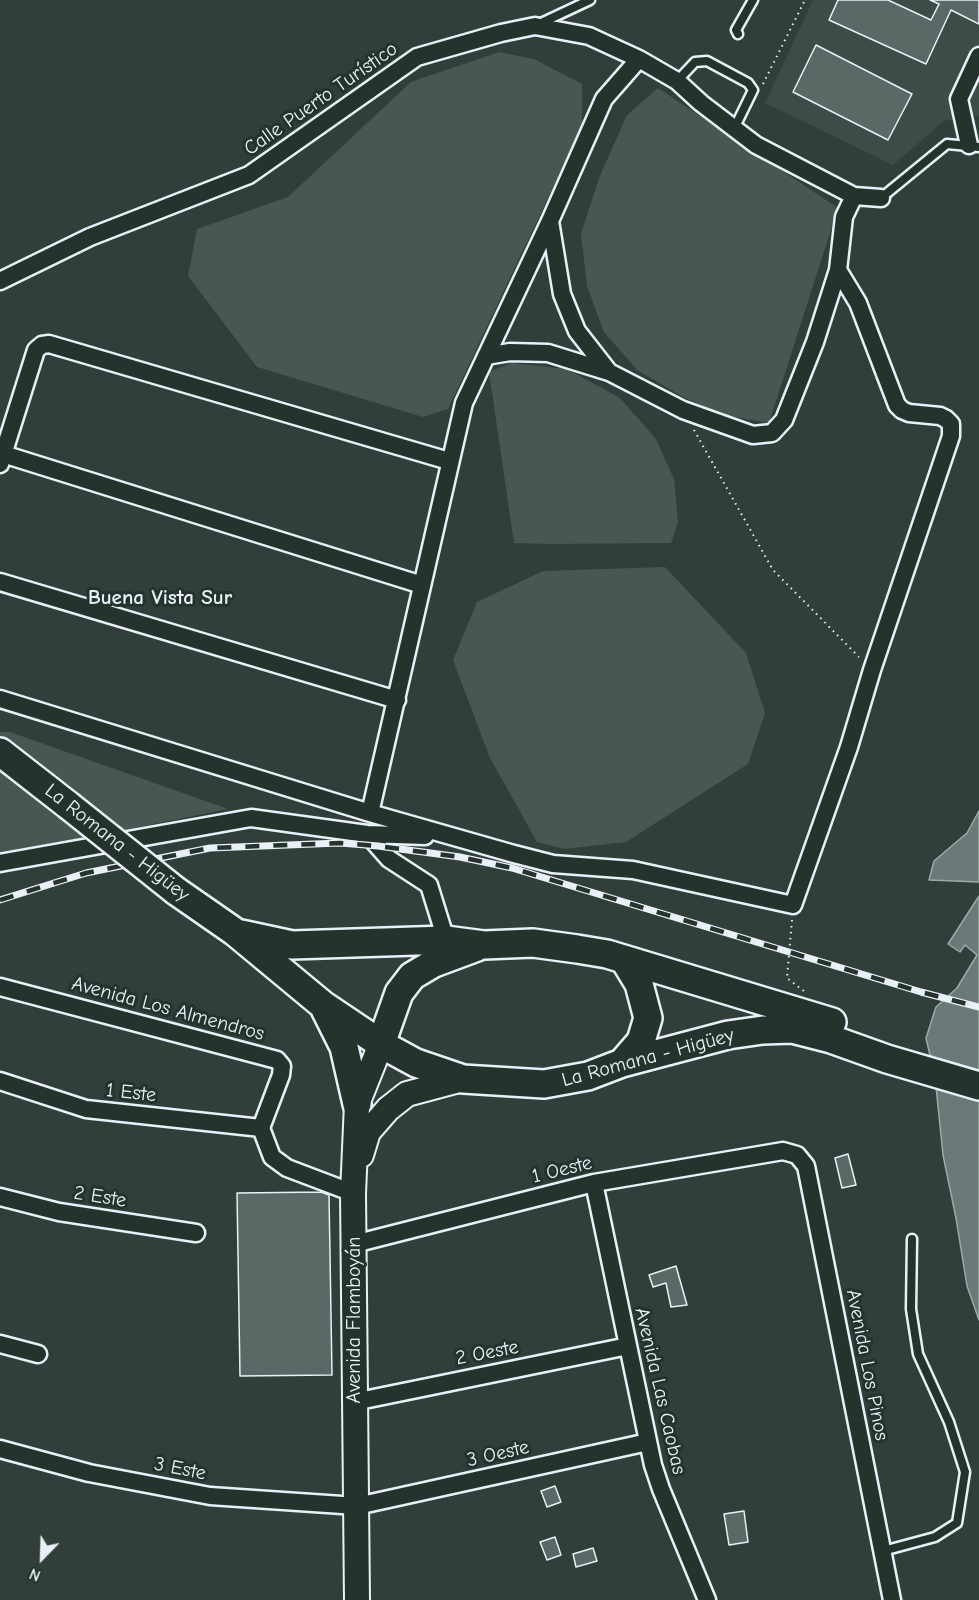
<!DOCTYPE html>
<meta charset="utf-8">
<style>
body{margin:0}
#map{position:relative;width:979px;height:1600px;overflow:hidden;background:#323e39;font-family:"Comic Neue",sans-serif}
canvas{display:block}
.north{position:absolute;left:12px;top:1528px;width:60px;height:60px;-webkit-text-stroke:4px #26332d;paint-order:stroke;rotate:203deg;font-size:16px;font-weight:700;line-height:24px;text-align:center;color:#e8f1f8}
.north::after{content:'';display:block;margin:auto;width:21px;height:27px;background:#e8f1f8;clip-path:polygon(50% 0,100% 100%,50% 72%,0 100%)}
</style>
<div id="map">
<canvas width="979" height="1600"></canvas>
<div class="north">N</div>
</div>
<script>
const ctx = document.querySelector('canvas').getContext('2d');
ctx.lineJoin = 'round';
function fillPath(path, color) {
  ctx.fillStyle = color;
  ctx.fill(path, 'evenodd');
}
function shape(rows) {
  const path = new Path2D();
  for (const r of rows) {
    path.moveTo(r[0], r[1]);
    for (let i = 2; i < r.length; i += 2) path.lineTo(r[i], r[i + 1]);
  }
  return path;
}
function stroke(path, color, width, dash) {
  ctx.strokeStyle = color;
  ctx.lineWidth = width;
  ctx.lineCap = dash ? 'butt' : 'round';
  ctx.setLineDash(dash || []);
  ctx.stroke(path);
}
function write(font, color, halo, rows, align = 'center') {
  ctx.font = font + ' "Comic Neue",sans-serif';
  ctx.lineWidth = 6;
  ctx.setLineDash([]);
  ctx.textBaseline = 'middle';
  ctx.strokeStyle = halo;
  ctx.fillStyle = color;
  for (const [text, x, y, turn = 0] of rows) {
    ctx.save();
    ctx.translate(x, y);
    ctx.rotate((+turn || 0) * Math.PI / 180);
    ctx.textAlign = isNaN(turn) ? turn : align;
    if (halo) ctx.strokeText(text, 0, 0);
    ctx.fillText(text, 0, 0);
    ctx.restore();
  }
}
const built = shape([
 [813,0,979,0,979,116,944,121,893,165,765,103]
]);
const green = shape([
 [499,52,534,59,582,84,582,126,448,409,423,417,257,367,188,276,197,229,288,197,411,82],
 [658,88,838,208,769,423,724,415,683,397,637,370,604,332,587,286,581,234,599,178,627,115],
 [511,363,567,369,620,398,656,439,674,479,678,522,671,543,551,544,514,543,489,372],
 [665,567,746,653,765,713,748,764,626,842,564,849,537,842,490,758,453,660,477,602,543,571],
 [0,732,10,732,228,809,0,855]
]);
const water = shape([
 [979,811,979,882,929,880,934,861,967,833,979,811],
 [979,896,979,1320,967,1286,956,1218,943,1155,935,1077,926,1038,936,1007,957,988,977,955,965,945,960,952,948,944,979,896]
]);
const building = shape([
 [838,0,888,0,931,20,939,4,930,0,979,0,979,24,951,10,926,64,829,20,838,0],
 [816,45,912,94,888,140,793,92,816,45],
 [848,1154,856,1185,842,1188,835,1158,848,1154],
 [321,1192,329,1195,332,1375,240,1376,237,1193,321,1192],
 [676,1266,687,1305,671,1307,666,1283,653,1287,649,1275,676,1266],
 [555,1486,561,1502,547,1507,541,1491,555,1486],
 [744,1511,748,1542,729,1545,724,1514,744,1511],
 [555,1537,561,1555,547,1560,540,1542,555,1537],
 [593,1548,597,1561,576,1567,573,1554,593,1548]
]);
const path = shape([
 [763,84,805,0],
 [694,430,773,570,859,657],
 [792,920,787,978,805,992]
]);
const lane = shape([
 [539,24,590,0],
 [738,34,736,30,753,0],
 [677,81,695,62,707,61,748,83,753,90,734,129],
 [881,198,947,144,979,147],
 [883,1551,935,1537,957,1523,965,1472,949,1422,918,1354,911,1309,912,1239]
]);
const street = shape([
 [969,145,959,99,979,56],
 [550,221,562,294,577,331,609,372,683,410,753,435,772,433,784,420,815,342,838,270,844,217,854,196],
 [0,281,90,237,249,175,417,57,501,33,535,26,589,36,639,59,677,81,701,103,756,145,854,196,881,198],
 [486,356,510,352,548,353,609,372],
 [3,454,422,585],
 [0,464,36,350,42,345,49,344,449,461],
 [0,582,397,700],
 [0,699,370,813,514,854,553,864,633,870,793,905,849,747,872,670,951,436,951,424,946,419,940,416,909,413,902,410,897,405,858,303,838,270],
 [370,813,464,403,550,221,604,99,639,59],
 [367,834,389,859,429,885,446,940],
 [0,863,251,818,367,834,425,836],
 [0,987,277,1060,282,1066,281,1075,261,1128,272,1157,287,1168,353,1193],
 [0,1081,86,1109,261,1128],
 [594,1183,653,1465,661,1489,707,1600],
 [0,1197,59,1212,196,1233],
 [354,1244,594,1183,783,1151,797,1155,806,1166,892,1600],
 [0,1344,38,1354],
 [354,1402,628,1346],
 [0,1449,89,1473,210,1496,357,1506,648,1442]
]);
const secondary = shape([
 [361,1155,368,1132,388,1109,407,1094,463,1079],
 [357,1600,353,1193,357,1104,381,1044]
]);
const primary = shape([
 [0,752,68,805],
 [176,891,235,932,323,1005,381,1044,416,1063,463,1079,544,1084,588,1076,622,1063,728,1035,763,1030,792,1029,831,1039,887,1059,979,1086],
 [241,934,292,945,446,940,484,945,533,943,577,949,607,954,832,1022],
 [325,1009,344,1047,357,1104],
 [381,1044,399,993,412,976,434,963,477,947],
 [622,1063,641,1041,648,1018,639,984,625,961]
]);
const rail = shape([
 [0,900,86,873,210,848,340,843,378,846,460,857,512,868,921,992,979,1007]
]);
const primaryBridge = shape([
 [68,805,176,891]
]);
const streetNames = [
 ["Calle Puerto Turístico",321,99,-35],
 ["La Romana - Higüey",117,843,38],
 ["Avenida Los Almendros",168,1009,15],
 ["La Romana - Higüey",648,1058,-15],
 ["1 Este",131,1093,6],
 ["1 Oeste",562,1170,-14],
 ["2 Este",100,1197,9],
 ["Avenida Flamboyán",354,1320,-90],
 ["2 Oeste",487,1353,-11],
 ["Avenida Los Pinos",867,1365,79],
 ["Avenida Las Caobas",660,1391,77],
 ["3 Oeste",498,1454,-13],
 ["3 Este",180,1469,11]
];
const neighbourhoodNames = [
 ["Buena Vista Sur",160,598]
];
fillPath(built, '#3f4b46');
fillPath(green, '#495651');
fillPath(water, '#6d7978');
stroke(water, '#9ea9ab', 1.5);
fillPath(building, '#5c6865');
stroke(building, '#e8f1f8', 1.5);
stroke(lane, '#e8f1f8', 13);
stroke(street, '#e8f1f8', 21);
stroke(secondary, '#e8f1f8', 28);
stroke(primary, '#e8f1f8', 32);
stroke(path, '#e8f1f8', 2, [1.5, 4.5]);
stroke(lane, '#26332d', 8);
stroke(street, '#26332d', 16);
stroke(secondary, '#26332d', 24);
stroke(primary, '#26332d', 27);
stroke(rail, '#e8f1f8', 7);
stroke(rail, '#26332d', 4.5, [14]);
stroke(primaryBridge, '#e8f1f8', 32, []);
stroke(primaryBridge, '#26332d', 27);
write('20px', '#e8f1f8', '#26332d', streetNames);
write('bold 21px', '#e8f1f8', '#26332d', neighbourhoodNames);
</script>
